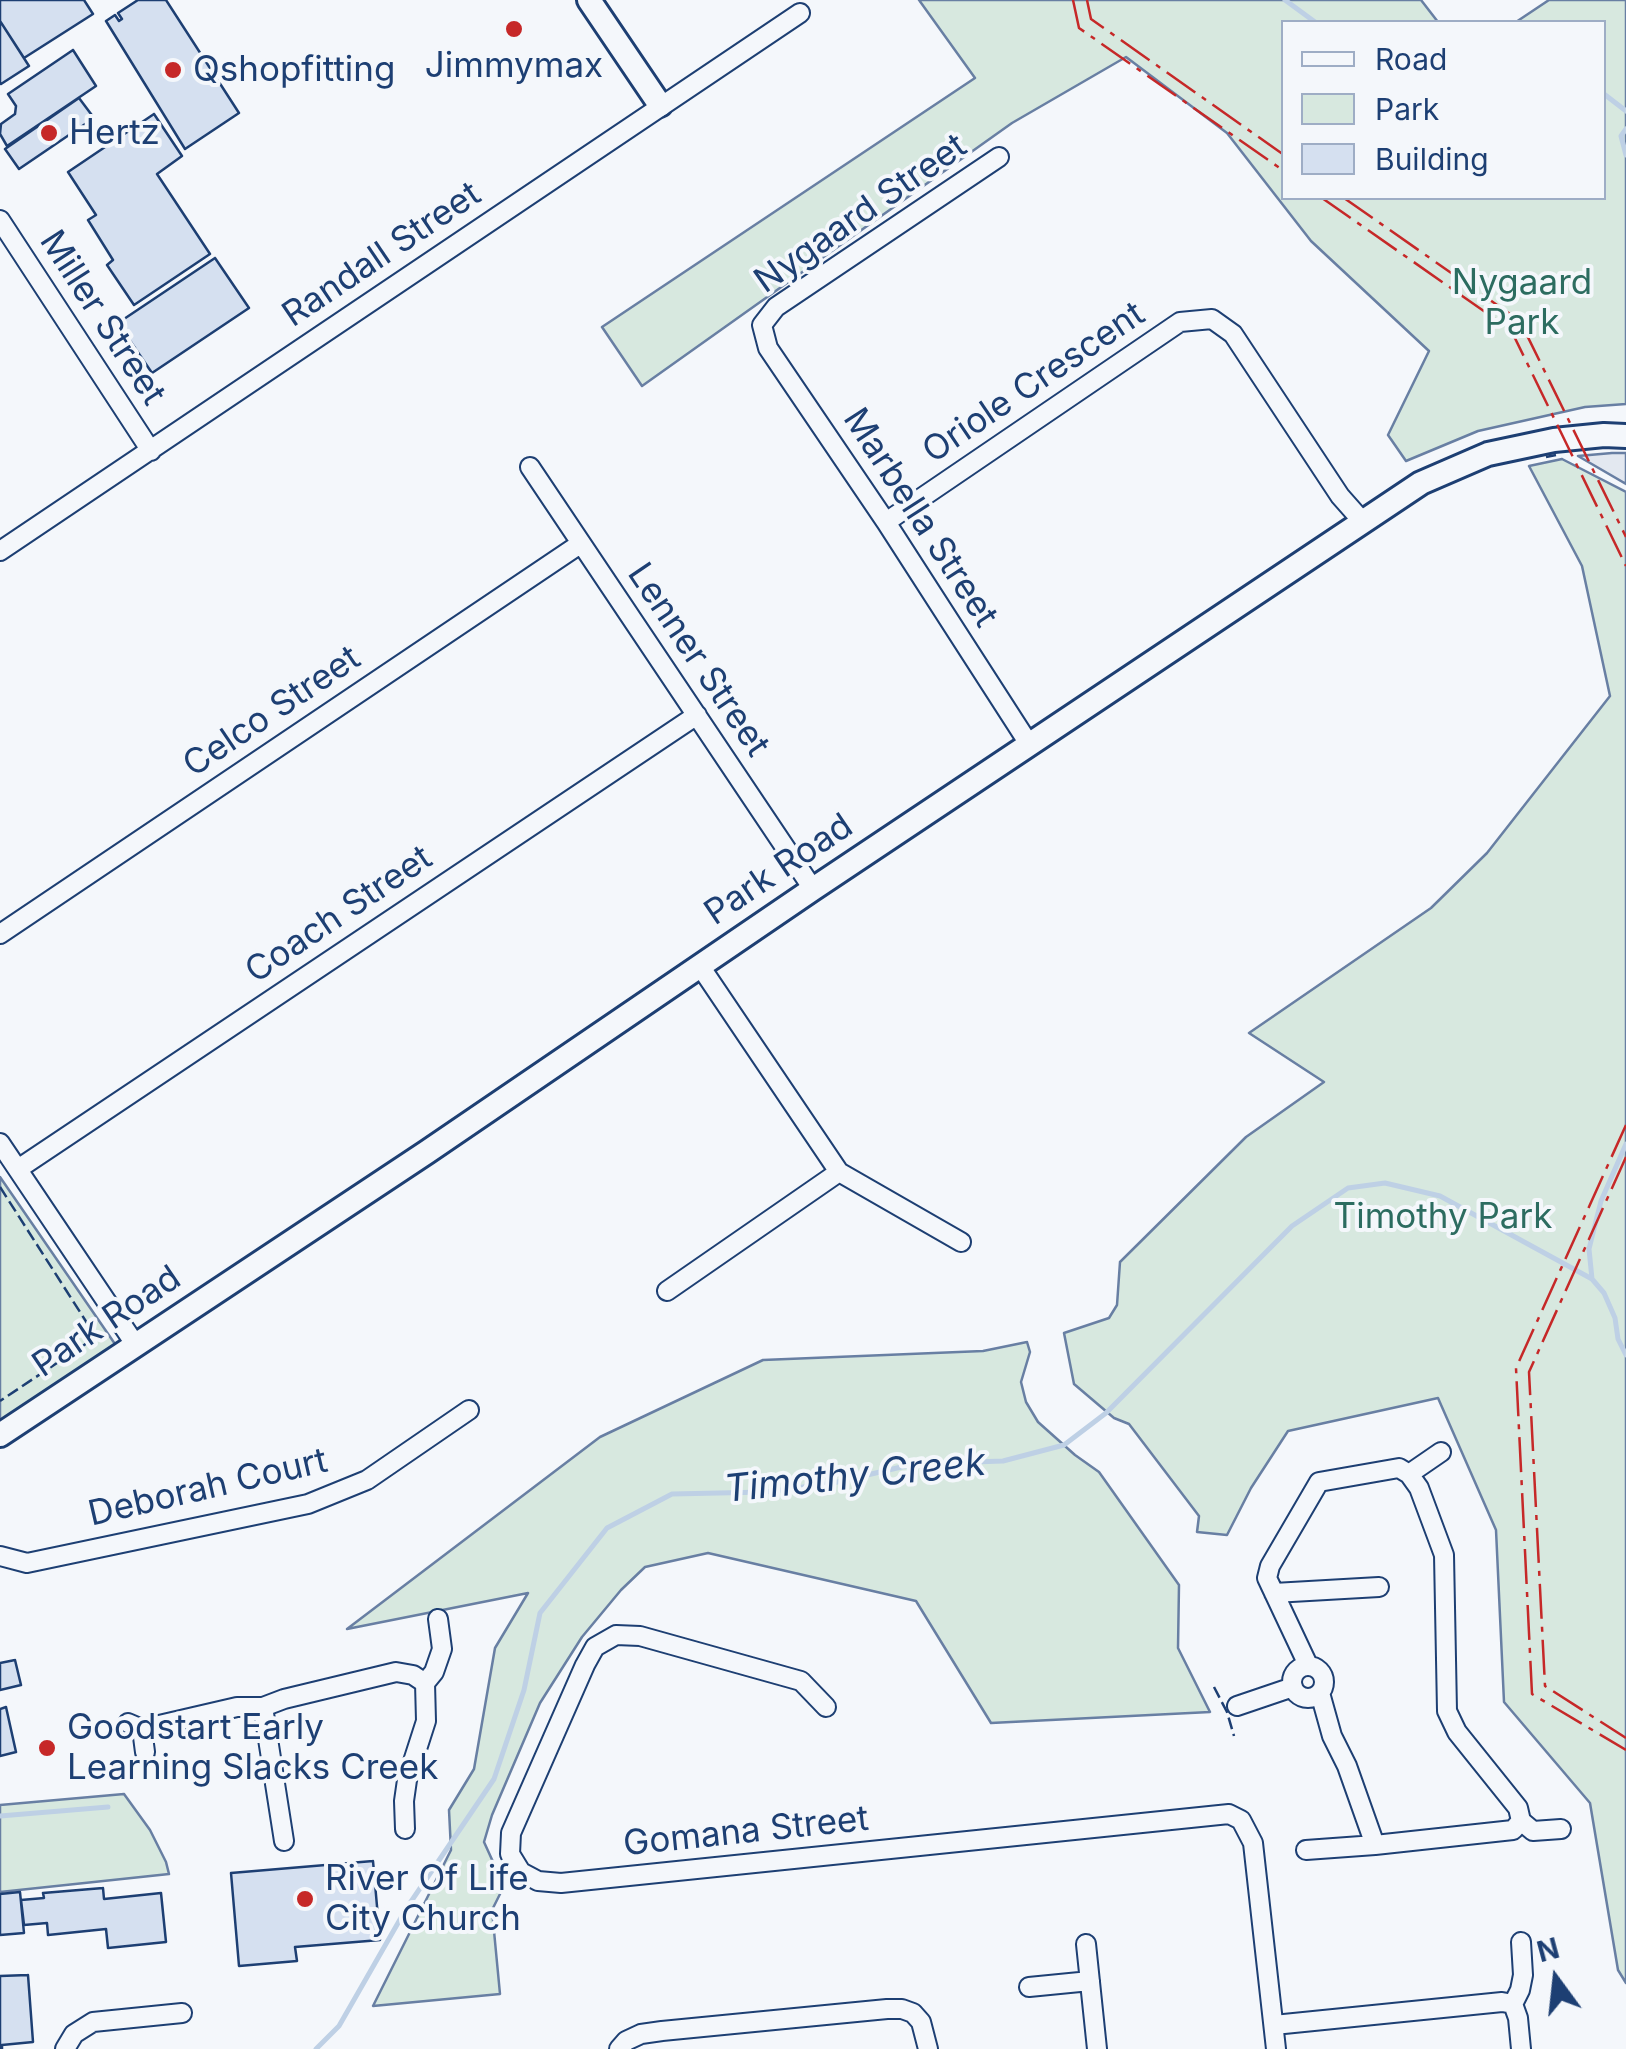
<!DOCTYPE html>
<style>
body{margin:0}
#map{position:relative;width:1626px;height:2049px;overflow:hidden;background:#f4f7fb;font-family:Inter,sans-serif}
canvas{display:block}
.legend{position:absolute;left:1281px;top:20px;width:325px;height:180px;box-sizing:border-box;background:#f4f7fb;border:2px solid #9eadc5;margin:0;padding:12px 18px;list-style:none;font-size:30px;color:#1d3f73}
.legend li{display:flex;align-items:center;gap:20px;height:50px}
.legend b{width:50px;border:2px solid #9eadc5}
.north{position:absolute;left:1506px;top:1929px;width:100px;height:100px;-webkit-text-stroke:8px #f4f7fb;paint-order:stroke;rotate:345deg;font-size:28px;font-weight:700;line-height:40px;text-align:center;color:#1d3f73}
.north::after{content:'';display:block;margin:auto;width:35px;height:45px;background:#1d3f73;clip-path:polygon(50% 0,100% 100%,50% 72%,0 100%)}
</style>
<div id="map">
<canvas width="1626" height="2049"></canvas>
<ul class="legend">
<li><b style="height:12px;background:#f4f7fb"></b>Road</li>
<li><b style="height:28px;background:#d7e8df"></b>Park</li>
<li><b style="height:28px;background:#d5e0f0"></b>Building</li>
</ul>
<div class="north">N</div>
</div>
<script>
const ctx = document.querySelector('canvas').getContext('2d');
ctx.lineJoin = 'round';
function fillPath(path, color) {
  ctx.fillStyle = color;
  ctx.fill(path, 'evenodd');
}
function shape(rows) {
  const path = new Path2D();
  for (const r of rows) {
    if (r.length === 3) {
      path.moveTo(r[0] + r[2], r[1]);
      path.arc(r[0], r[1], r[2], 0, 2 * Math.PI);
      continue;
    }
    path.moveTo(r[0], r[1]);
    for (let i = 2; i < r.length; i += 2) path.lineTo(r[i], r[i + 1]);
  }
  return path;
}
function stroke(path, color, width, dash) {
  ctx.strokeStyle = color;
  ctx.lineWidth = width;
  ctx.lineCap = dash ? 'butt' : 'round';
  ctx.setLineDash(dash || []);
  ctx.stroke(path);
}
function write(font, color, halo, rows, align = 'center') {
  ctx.font = font + ' Inter,sans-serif';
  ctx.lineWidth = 8;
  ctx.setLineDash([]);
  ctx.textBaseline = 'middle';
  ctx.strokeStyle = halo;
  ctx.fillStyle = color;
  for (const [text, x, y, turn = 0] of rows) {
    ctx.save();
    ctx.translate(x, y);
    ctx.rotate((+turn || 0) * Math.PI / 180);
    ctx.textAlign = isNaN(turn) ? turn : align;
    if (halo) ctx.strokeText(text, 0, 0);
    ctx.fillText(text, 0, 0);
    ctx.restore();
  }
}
const green = shape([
 [919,0,1421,0,1438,22,1284,22,1284,198,1604,198,1604,22,1516,22,1549,0,1626,0,1626,404,1585,407,1478,431,1406,461,1388,435,1429,351,1311,241,1227,133,1126,57,1012,123,642,386,602,327,975,78,919,0],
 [1562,459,1626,492,1626,1983,1618,1970,1590,1803,1504,1702,1496,1530,1438,1398,1288,1431,1251,1488,1227,1535,1197,1532,1199,1516,1129,1424,1114,1418,1074,1384,1064,1333,1109,1318,1117,1305,1120,1262,1246,1137,1324,1082,1249,1033,1431,908,1487,853,1610,696,1582,566,1529,466,1562,459],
 [0,1177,115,1344,0,1423,0,1177],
 [1027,1342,1030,1352,1021,1382,1026,1402,1038,1422,1075,1455,1099,1472,1179,1585,1178,1648,1210,1712,991,1723,916,1601,708,1553,645,1567,621,1590,582,1637,540,1703,492,1815,484,1842,504,1886,492,1910,500,1994,373,2006,451,1850,449,1810,474,1769,495,1648,528,1593,347,1629,600,1437,763,1360,983,1351,1027,1342],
 [124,1794,150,1830,166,1862,169,1874,0,1892,0,1805,124,1794]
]);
const parking = shape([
 [1612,453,1626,453,1626,484,1578,456,1612,453]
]);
const stream = shape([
 [1285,0,1315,22],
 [1604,94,1626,111],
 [1626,129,1621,136,1626,155],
 [1626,1144,1601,1201,1589,1249,1592,1279,1604,1293,1615,1318,1618,1339,1626,1355],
 [0,1816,108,1807],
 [316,2049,339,2026,406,1909,494,1779,524,1690,540,1613,607,1528,672,1494,766,1492,833,1483,914,1464,1003,1461,1064,1445,1106,1413,1292,1226,1348,1188,1385,1183,1440,1196,1592,1279]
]);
const building = shape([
 [0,0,84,0,93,14,24,58,0,21,0,0],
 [138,0,166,0,239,113,185,149,106,21,115,15,119,21,122,19,118,13,138,0],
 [0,21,29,66,1,84,0,82,0,21],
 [73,50,96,86,7,146,0,134,1,124,15,114,16,106,8,94,73,50],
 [79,98,94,118,19,169,5,149,79,98],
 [154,114,182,156,157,174,210,254,134,305,107,265,113,260,88,220,96,215,68,172,154,114],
 [215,258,249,308,152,373,118,323,215,258],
 [15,1660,21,1685,0,1690,0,1663,15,1660],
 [6,1707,16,1752,0,1756,0,1709,6,1707],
 [373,1861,380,1940,295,1947,297,1961,239,1966,231,1873,373,1861],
 [103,1888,104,1899,161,1893,166,1942,108,1948,106,1929,48,1935,47,1923,24,1925,21,1900,44,1898,43,1893,103,1888],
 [20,1892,24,1933,0,1935,0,1894,20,1892],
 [28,1975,33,2042,2,2045,2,2049,0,2049,0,1976,28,1975]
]);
const street = shape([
 [999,157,776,307,762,325,768,348,886,522,1029,744],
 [0,220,151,451],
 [530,467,813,889],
 [886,522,1180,322,1212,319,1233,334,1340,496,1363,522],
 [0,551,800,13],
 [0,934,580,544],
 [700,966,839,1172,961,1242],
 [0,1143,135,1344],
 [18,1169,697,715],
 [667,1291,839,1172],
 [1409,1474,1441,1452],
 [0,1556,27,1563,308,1504,367,1480,469,1410],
 [1274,1593,1379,1587],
 [1308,1665,1267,1578,1270,1566,1319,1482,1399,1468,1409,1474,1419,1488,1444,1555,1447,1711,1457,1732,1518,1808,1521,1821,1513,1830,1375,1845,1347,1766,1332,1736,1320,1693],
 [1308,1682,16],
 [425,1683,434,1672,442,1649,438,1619],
 [1237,1706,1293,1687],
 [263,1707,284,1841],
 [826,1707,801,1681,640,1636,616,1635,595,1647,585,1665,511,1833,510,1854,521,1872,538,1881,561,1883,1229,1814,1241,1820,1253,1843,1276,2049],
 [128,1723,142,1729,145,1752],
 [142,1729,237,1707,263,1707,284,1699,396,1672,413,1675,425,1683,426,1721,407,1780,404,1801,405,1829],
 [1521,1821,1533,1831,1561,1829],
 [1306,1850,1375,1845],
 [1086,1944,1097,2049],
 [1029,1987,1090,1981],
 [1513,2004,1520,1990,1523,1975,1521,1942],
 [1513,2004,1518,2018,1521,2049],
 [1274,2025,1502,2002,1513,2004],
 [65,2049,74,2034,93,2022,182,2013],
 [619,2049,626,2041,641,2034,662,2031,887,2009,902,2009,913,2013,921,2022,928,2049]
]);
const secondary = shape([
 [589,0,660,105],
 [0,1435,427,1152,813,889,1421,483,1488,454,1554,440,1604,435,1626,436]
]);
const fence = shape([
 [1546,457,1556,455],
 [0,1187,96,1337,0,1401],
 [1214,1687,1227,1712,1234,1736]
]);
const power = shape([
 [1073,0,1079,28,1284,171],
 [1087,0,1091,19,1284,155],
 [1322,198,1511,330,1626,566],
 [1344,198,1520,321,1626,537],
 [1626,1125,1516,1368,1532,1694,1626,1750],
 [1626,1157,1529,1372,1545,1686,1626,1738]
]);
const markers = [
 [514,29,10,"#c62828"],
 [173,70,10,"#c62828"],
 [49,133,10,"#c62828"],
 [47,1748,10,"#c62828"],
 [305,1899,10,"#c62828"]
];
const poiNames = [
 ["Jimmymax",514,66,"center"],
 ["Qshopfitting",193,70],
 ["Hertz",69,133],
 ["Goodstart Early",67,1728],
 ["Learning Slacks Creek",67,1768],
 ["River Of Life",325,1879],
 ["City Church",325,1919]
];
const streetNames = [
 ["Nygaard Street",861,214,-35],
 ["Randall Street",382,255,-34],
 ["Miller Street",102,318,57],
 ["Oriole Crescent",1034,383,-34],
 ["Marbella Street",920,518,57],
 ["Lenner Street",698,660,56],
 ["Celco Street",272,712,-34],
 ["Park Road",779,870,-34],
 ["Coach Street",339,915,-34],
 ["Park Road",107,1322,-34],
 ["Deborah Court",208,1488,-13],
 ["Gomana Street",746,1832,-6]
];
const parkNames = [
 ["Nygaard",1522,283],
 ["Park",1522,323],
 ["Timothy Park",1443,1217]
];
const waterNames = [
 ["Timothy Creek",855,1477,-6]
];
fillPath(green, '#d7e8df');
stroke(green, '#687fa3', 2.5);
fillPath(parking, '#e3e8f0');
stroke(parking, '#687fa3', 2.5);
stroke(stream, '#bed0e5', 5);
fillPath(building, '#d5e0f0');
stroke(building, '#1d3f73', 2.5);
stroke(street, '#1d3f73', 22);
stroke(secondary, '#1d3f73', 28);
stroke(street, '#f4f7fb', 18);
stroke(secondary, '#f4f7fb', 22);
stroke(fence, '#1d3f73', 2.5, [12, 5]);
stroke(power, '#c62828', 2.5, [35, 8, 5, 8]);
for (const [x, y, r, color] of markers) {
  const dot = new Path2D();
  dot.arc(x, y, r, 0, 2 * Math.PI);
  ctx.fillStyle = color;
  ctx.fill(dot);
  stroke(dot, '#f4f7fb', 4);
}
write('35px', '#1d3f73', '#f4f7fb', poiNames, 'left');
write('35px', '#1d3f73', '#f4f7fb', streetNames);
write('35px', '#2c6c60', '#f4f7fb', parkNames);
write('italic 38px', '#1d3f73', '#f4f7fb', waterNames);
</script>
